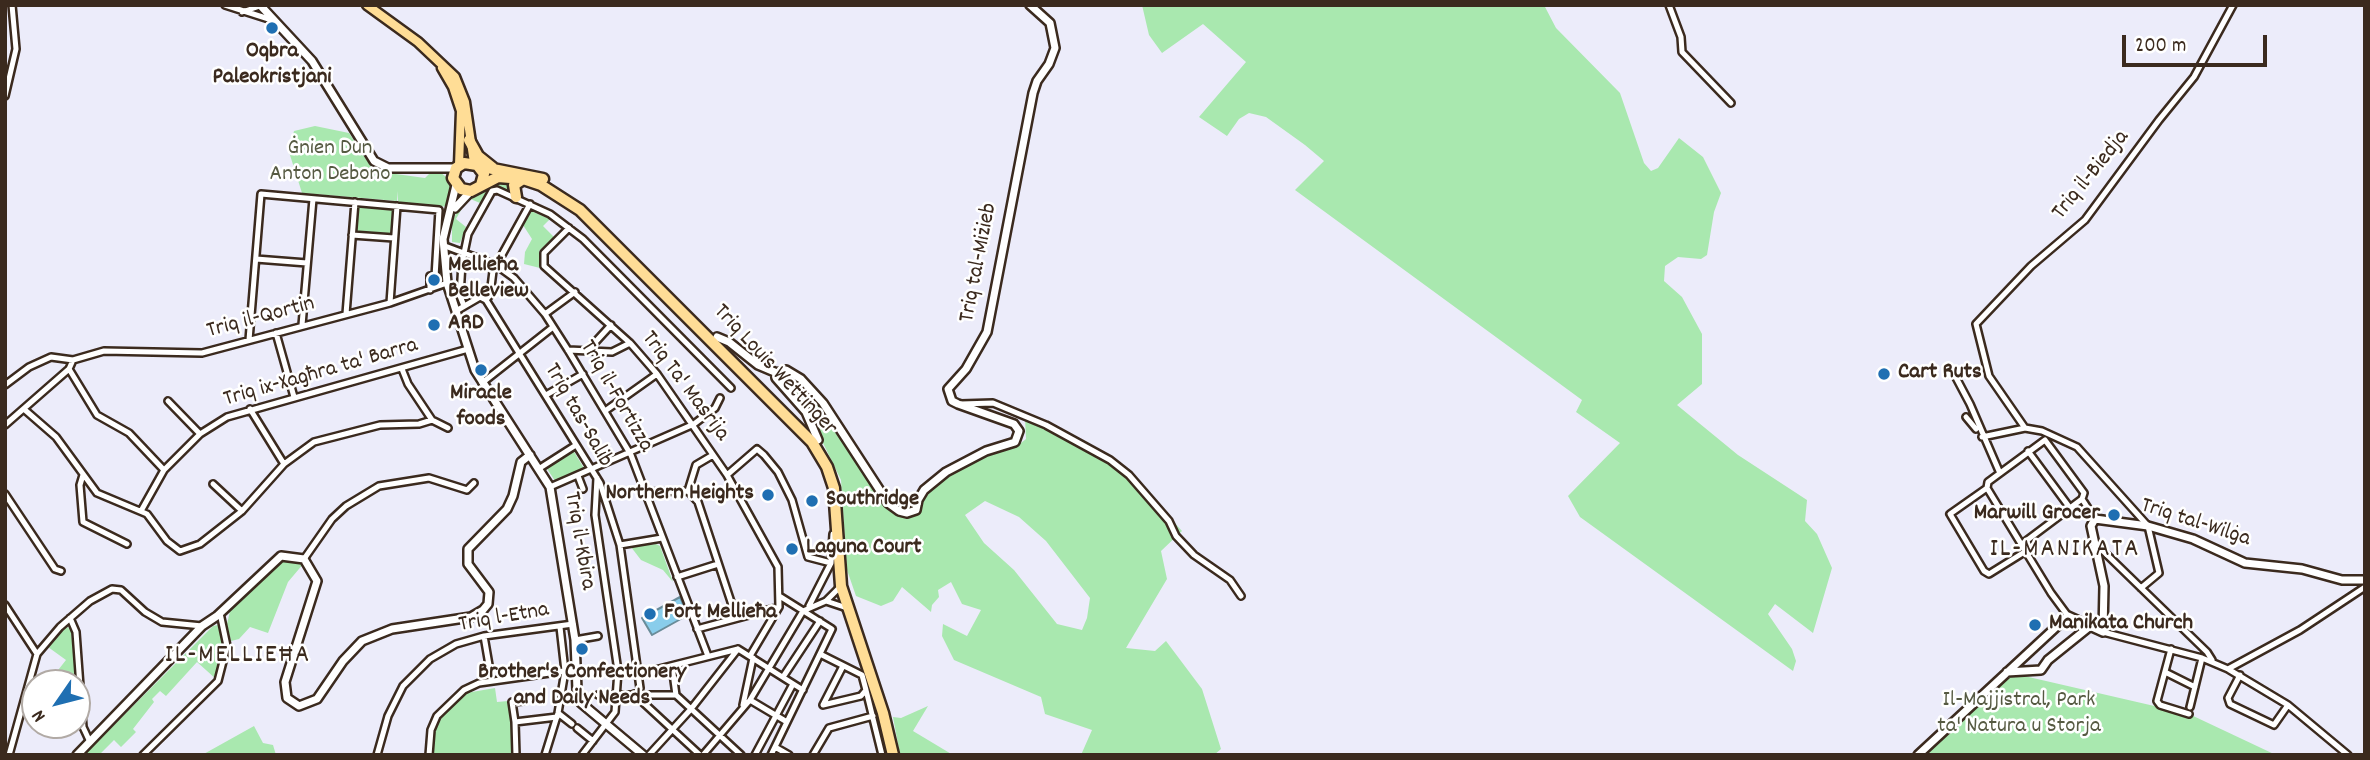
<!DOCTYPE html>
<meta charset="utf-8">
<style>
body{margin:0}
#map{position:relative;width:2370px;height:760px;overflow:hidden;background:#ececfa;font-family:Dekko,sans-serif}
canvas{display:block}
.frame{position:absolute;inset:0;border:7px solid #3b2a1e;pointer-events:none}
.north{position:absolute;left:21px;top:669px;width:70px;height:70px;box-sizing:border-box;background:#fff;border:2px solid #b1aaa5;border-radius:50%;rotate:235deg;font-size:19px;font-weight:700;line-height:28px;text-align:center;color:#3b2a1e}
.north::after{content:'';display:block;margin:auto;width:24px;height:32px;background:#1f6fb2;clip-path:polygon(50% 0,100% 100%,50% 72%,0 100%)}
.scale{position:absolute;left:2122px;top:35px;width:145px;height:32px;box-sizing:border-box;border:4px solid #3b2a1e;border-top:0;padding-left:9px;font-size:21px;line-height:24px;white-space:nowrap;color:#3b2a1e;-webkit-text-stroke:5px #fff;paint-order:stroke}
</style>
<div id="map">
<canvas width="2370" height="760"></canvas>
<div class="frame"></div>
<div class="north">N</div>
<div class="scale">200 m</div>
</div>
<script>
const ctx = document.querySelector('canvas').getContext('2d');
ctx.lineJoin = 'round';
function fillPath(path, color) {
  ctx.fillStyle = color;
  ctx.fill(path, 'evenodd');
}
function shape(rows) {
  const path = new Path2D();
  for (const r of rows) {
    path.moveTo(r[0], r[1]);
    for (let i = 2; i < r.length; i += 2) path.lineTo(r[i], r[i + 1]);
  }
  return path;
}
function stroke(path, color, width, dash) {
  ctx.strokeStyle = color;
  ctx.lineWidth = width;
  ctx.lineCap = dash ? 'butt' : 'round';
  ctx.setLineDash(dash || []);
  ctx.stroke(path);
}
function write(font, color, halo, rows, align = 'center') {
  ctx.font = font + ' Dekko,sans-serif';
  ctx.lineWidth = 5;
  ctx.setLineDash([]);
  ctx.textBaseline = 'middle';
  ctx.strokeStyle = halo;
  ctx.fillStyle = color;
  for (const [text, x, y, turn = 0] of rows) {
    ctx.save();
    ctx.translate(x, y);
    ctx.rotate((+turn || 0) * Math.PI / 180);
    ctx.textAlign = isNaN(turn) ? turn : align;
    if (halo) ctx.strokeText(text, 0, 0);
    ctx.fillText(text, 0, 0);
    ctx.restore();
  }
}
const green = shape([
 [1142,5,1544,5,1556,28,1620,93,1644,163,1651,171,1658,168,1679,138,1703,157,1721,193,1714,212,1707,255,1701,259,1678,257,1665,266,1664,281,1682,297,1702,334,1702,384,1677,405,1738,455,1807,500,1805,521,1817,534,1832,568,1813,633,1775,604,1768,614,1792,649,1796,661,1793,671,1580,517,1568,496,1620,443,1576,412,1582,400,1295,190,1324,161,1305,145,1266,117,1249,113,1239,119,1227,136,1199,117,1246,62,1203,24,1162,53,1149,35],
 [315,126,349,133,374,171,425,178,431,172,441,173,449,179,454,190,450,207,398,202,398,191,397,201,302,193,289,152,294,131],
 [514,180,511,193,494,186,480,203,468,198,456,219,466,227,460,243,452,242,452,222,462,201,493,182],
 [356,205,395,208,393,236,358,234,354,230],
 [531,211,550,219,543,226,554,237,539,251,540,268,524,264,525,252,532,239,523,225],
 [780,372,787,372,816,400,885,504,899,516,917,512,932,487,966,461,1016,447,1026,439,1025,418,1124,467,1182,531,1161,551,1167,579,1126,648,1155,651,1166,641,1202,689,1221,749,1214,755,1081,755,1092,730,1045,714,1041,697,954,660,942,636,943,624,967,636,981,610,962,604,951,582,938,590,939,597,932,605,931,612,902,587,893,601,881,606,856,596,847,570,841,480,804,404,778,377],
 [985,501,1019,517,1046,541,1090,598,1087,618,1082,630,1057,624,1014,570,984,543,965,515],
 [573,450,585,470,555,481,546,467],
 [656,544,660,546,673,582,663,570,641,560,631,547],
 [289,558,304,563,288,582,268,633,250,627,239,639,231,641,227,624,231,607,278,564],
 [218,625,225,643,225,654,216,679,197,662,166,696,160,691,152,699,154,702,133,729,136,732,121,747,114,740,99,755,84,755,213,626],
 [66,626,71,630,76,683,56,683,55,674,66,660,48,647],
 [2007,672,2189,714,2276,755,1921,755],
 [495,688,497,702,508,701,515,749,513,755,433,755,434,733,446,708,466,693],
 [928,706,913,731,953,755,900,755,893,717,901,718],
 [254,726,263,743,273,745,276,755,202,755]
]);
const water = shape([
 [680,597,688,615,652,635,642,618,680,597]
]);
const street = shape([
 [225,5,275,21],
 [1669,5,1681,37,1682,52,1731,103],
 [242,12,260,6],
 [5,96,16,49,12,5],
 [569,228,544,253,544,266,630,343,657,374,727,475,778,567,779,607,750,656],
 [352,235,394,238],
 [445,246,496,265,514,278,545,314,568,350,631,455,708,656],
 [256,259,307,263],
 [486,300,600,483,620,545,640,688],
 [486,300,490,295,493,271,530,204],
 [390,303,397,206],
 [464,306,460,296,462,263,468,234,492,191,497,190,550,214,583,239,731,388],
 [456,311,480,297,486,300],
 [346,314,355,202],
 [545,314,575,292],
 [302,325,313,199],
 [276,333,294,397],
 [249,340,261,194,439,210,435,277,430,276,430,290],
 [589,349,611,325],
 [568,350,612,352,630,343],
 [69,369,97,415,129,433,164,470],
 [402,369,408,384,432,420],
 [1952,370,1970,404,1999,471],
 [482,383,553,327],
 [5,385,29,367,51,357,73,360,104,351,202,353,390,303,447,283],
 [546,395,583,374],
 [168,401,200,434],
 [961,404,993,403,1046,425,1110,460,1129,475,1169,521,1176,536,1194,555,1230,580,1241,596],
 [250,409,284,464],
 [25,410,56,437,97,493,147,514,167,541,180,551,200,544,242,511,284,464,314,442,380,425,419,424,432,420,448,428],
 [605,411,657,374],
 [1966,417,1976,429],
 [5,425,69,369,73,360],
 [2025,428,1989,376,1976,324,2031,266,2085,220,2159,120,2194,77,2233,5],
 [1982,437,2025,428,2042,431,2077,447,2148,526,2159,573,2141,588],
 [2028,451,2070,508],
 [540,468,576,445],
 [83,475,80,485,83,522,127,544],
 [727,475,757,449,764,455,778,472,792,500,808,557,831,563],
 [578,476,583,489],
 [213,484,242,511],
 [550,487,694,424,715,408,720,398],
 [1987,488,1950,514,1984,571,1989,574,2026,551],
 [688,491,696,465,713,455],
 [648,492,688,491,698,502,736,617],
 [5,494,55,569,61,571],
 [141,511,164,470,200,434,227,417,468,349],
 [2022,544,2082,499],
 [620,545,662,538],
 [2097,550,2102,550,2207,652,2212,660],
 [304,559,332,519,346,506,379,486,429,478,467,490,474,483],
 [677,577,718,564],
 [826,601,847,608],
 [5,605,37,654],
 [809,606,831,563,833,534],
 [2068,616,2051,593,1987,488,1988,482,2045,440,2084,493,2082,499,2095,519],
 [70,618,76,632,83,727,90,742],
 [697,629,779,607],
 [2103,632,2202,658,2228,669,2288,705,2348,755],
 [484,636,489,665],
 [575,640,598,636],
 [2171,649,2157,701,2160,705,2189,714],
 [820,654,862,675,866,690,861,696,823,705,843,666],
 [672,666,676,695,741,755],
 [2228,669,2300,630,2365,587],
 [618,671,651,671,738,649,803,690],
 [2165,672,2195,687],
 [2240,675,2228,698,2230,704,2274,725,2288,705],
 [783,677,820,621],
 [866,690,882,755],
 [634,694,700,755],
 [598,695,676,695],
 [750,700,787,722],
 [743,705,753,658],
 [2190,707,2202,658],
 [558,713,572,724],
 [515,722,512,702,523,701],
 [577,728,593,741],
 [775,747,789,755],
 [9,755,37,654,60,627,90,601,112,589,121,590,145,612,162,622,202,626],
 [143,755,218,681,227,646,220,613],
 [377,755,388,716,403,686,430,659,456,644,484,636,573,624],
 [429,755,431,730,437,716,464,690,479,683,578,669],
 [516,755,515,722,557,717],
 [545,755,558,713,565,671,560,627],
 [582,755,615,712,618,671,595,515,597,478],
 [649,755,691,709,738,649],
 [703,755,750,700,803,611,826,601,841,586],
 [755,755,793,684],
 [771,755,832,629,781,597],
 [813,755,829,728,873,716]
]);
const secondary = shape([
 [260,5,312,61,374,161,388,168,456,168],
 [456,185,443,239,447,283,475,370,550,487,575,640,577,690,581,703,643,755],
 [455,208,471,191],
 [717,337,729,342,758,365,777,373,786,370,801,379,823,403,888,503,899,511,907,513,916,510,918,500,924,490,946,472,986,451,1015,442,1019,431,1014,424,958,404,952,401,948,389,966,369,987,332,1033,93,1037,81,1049,64,1055,48,1050,23,1030,5],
 [777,373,776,378,806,412,818,440],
 [2007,672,2041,670,2048,660,2089,627],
 [77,755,202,626,217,616,281,556,304,559,317,581,285,682,287,698,299,706,317,699,343,661,362,641,392,629,471,617,483,610,488,604,489,592,468,564,468,549,507,509,513,496,521,462,530,455],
 [1918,755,2068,616,2103,632,2104,586,2091,526,2095,519,2148,526,2193,539,2245,563,2302,569,2342,580,2365,580]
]);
const primary = shape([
 [367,5,418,42,455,77,465,102,474,163],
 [442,68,453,87,461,111,459,165]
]);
const highway = shape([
 [469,140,478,156,493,168],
 [478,166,543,179],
 [481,185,484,174,477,165,464,163,456,168,453,178,461,189,471,191,498,177,523,179,541,185,580,210,812,442,827,467,834,488,841,586,883,713,893,755],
 [516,197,514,185,523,179]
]);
const markers = [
 [272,28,7,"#1f6fb2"],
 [434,280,7,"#1f6fb2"],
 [434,325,7,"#1f6fb2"],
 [481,370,7,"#1f6fb2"],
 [1884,374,7,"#1f6fb2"],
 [768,495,7,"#1f6fb2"],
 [812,501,7,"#1f6fb2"],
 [2114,515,7,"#1f6fb2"],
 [792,549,7,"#1f6fb2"],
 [650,614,7,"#1f6fb2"],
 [2035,625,7,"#1f6fb2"],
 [582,649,7,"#1f6fb2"]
];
const poiNames = [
 ["Oqbra",272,53,"center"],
 ["Paleokristjani",272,79,"center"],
 ["Mellieħa",448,267],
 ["Belleview",448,293],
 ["ARD",448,325],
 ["Cart Ruts",1898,374],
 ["Miracle",481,395,"center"],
 ["foods",481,421,"center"],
 ["Northern Heights",754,495,"right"],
 ["Southridge",826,501],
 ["Marwill Grocer",2100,515,"right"],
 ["Laguna Court",806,549],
 ["Fort Mellieħa",664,614],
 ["Manikata Church",2049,625],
 ["Brother's Confectionery",582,674,"center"],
 ["and Daily Needs",582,700,"center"]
];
const parkNames = [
 ["Ġnien Dun",330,150],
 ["Anton Debono",330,176],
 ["Il-Majjistral, Park",2019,702],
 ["ta' Natura u Storja",2019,728]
];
const streetNames = [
 ["Triq il-Biedja",2092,176,-51],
 ["Triq tal-Miżieb",980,263,-79],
 ["Triq il-Qortin",261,319,-15],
 ["Triq Louis Wettinger",774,371,47],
 ["Triq ix-Xagħra ta' Barra",321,374,-16],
 ["Triq Ta' Masrija",684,387,53],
 ["Triq il-Fortizza",615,397,60],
 ["Triq tas-Salib",577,416,60],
 ["Triq tal-Wilġa",2195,524,18],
 ["Triq il-Kbira",578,541,80],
 ["Triq l-Etna",504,619,-10]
];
const quarterNames = [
 ["IL-MANIKATA",2065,551],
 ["IL-MELLIEĦA",238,657]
];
fillPath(green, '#a9e8af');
fillPath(water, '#89cdeb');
stroke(water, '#6a8c99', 2);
stroke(street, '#3b2a1e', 10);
stroke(secondary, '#3b2a1e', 12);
stroke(primary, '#3b2a1e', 13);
stroke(highway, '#3b2a1e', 15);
stroke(street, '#fff', 5);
stroke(secondary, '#fff', 7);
stroke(primary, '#ffdd96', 8);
stroke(highway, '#ffdd96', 10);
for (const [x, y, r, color] of markers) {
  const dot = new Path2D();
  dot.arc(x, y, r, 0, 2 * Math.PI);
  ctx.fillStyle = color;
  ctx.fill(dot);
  stroke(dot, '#fff', 2.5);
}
write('bold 23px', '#3b2a1e', '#fff', poiNames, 'left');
write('23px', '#565a42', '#fff', parkNames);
write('23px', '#3b2a1e', '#fff', streetNames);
ctx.letterSpacing = '2px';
write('26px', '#3b2a1e', '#fff', quarterNames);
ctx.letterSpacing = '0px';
</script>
